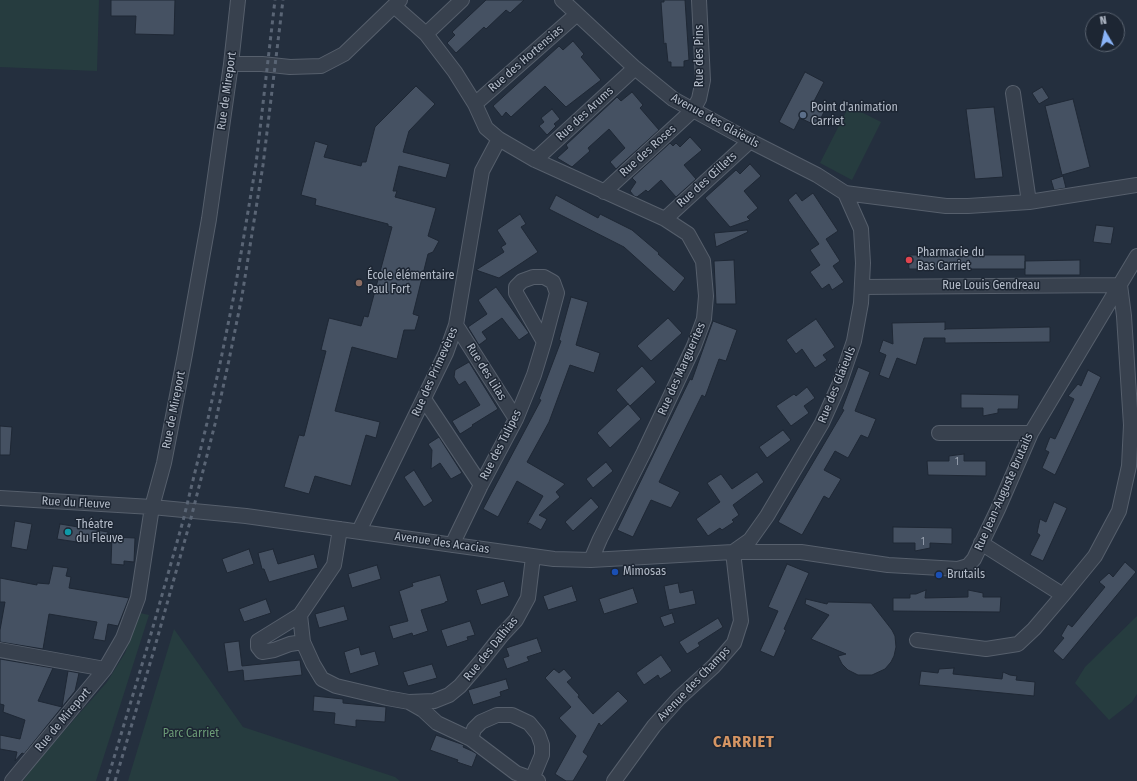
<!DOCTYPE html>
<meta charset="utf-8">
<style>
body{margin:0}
#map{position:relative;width:1137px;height:781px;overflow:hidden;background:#242f3e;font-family:"Fira Sans Condensed",sans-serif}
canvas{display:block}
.north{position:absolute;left:1085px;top:12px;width:40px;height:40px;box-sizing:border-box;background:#1d2633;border:1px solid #59626f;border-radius:50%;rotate:351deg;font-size:11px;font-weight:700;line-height:16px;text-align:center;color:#b4bcc9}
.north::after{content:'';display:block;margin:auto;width:14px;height:18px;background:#8ab4f8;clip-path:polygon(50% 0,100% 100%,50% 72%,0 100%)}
</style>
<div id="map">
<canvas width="1137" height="781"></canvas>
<div class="north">N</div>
</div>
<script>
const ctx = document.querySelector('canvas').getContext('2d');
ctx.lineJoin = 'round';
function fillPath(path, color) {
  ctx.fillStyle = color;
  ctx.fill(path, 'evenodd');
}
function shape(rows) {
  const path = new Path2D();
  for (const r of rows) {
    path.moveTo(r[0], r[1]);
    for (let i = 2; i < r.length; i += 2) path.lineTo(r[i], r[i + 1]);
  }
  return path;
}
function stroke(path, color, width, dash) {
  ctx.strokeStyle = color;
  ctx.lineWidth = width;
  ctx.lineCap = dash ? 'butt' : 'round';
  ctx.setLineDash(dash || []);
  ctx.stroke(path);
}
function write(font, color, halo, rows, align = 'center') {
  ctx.font = font + ' "Fira Sans Condensed",sans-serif';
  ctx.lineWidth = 3;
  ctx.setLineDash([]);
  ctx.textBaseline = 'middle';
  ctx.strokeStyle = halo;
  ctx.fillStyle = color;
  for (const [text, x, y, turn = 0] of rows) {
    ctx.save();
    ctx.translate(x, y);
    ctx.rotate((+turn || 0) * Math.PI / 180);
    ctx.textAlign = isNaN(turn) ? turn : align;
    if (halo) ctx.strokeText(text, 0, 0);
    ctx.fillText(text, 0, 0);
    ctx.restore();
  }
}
const green = shape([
 [0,0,99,0,97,71,0,67],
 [849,106,881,122,852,180,820,163],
 [140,613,149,615,96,781,23,781,37,762,107,682,125,653],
 [1137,616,1137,694,1132,702,1109,720,1075,683,1085,667],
 [174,629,243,727,395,777,400,781,128,781]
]);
const building = shape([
 [111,0,175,0,174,35,135,34,136,16,111,16,111,0],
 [486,0,524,0,510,13,506,10,486,29,484,27,456,53,447,43,455,35,452,32,486,0],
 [664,0,685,0,689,60,684,61,684,67,671,67,671,62,668,62,666,43,664,44,661,2,664,2,664,0],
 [573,41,584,54,581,57,601,80,566,107,545,86,511,117,506,112,502,117,493,106,559,46,563,50,573,41],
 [805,72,824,82,812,105,824,112,817,126,800,118,794,130,779,122,805,72],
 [416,86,435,104,409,131,403,152,450,164,446,178,399,166,393,191,397,191,395,197,436,208,428,236,439,241,433,252,428,254,413,314,419,316,415,330,404,330,397,359,352,347,335,411,380,422,376,438,366,435,351,486,315,476,309,494,284,487,299,435,304,436,326,351,321,350,329,318,361,326,364,316,368,317,392,227,388,226,388,224,315,205,316,199,301,195,315,141,328,145,324,157,361,166,362,162,366,162,375,127,416,86],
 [1042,87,1049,98,1039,104,1032,93,1042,87],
 [632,92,643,105,640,108,659,130,616,169,610,162,625,148,609,129,588,148,590,151,572,167,557,158,568,148,566,145,617,97,621,101,632,92],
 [1073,99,1090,167,1062,175,1045,106,1073,99],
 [994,107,1003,177,975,179,966,109,994,107],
 [552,109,560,119,554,124,556,126,547,135,539,126,544,122,541,118,552,109],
 [690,137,702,150,684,165,696,179,676,197,661,180,648,192,646,190,637,197,634,196,630,191,636,182,632,178,670,143,673,146,676,143,680,147,690,137],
 [750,164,761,176,744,191,758,208,747,217,750,220,730,227,705,198,736,170,740,174,750,164],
 [1063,176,1066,188,1054,190,1051,180,1063,176],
 [796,193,802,201,813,193,838,231,826,239,840,261,833,266,844,282,832,290,829,284,822,289,810,272,820,265,810,250,819,244,788,200,796,193],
 [556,195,598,218,600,214,632,230,659,253,658,254,685,278,674,292,624,247,549,209,556,195],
 [520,214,526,224,521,227,538,252,499,278,476,270,504,252,501,247,506,244,497,230,520,214],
 [1096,225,1114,227,1111,244,1093,242,1096,225],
 [747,230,748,232,716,247,714,233,747,230],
 [908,255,1025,255,1025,269,909,269,908,255],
 [734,260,736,304,716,304,714,261,734,260],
 [1080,260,1080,275,1025,275,1025,261,1080,260],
 [496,287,529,333,519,340,502,318,482,332,487,339,479,345,468,327,487,314,478,300,496,287],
 [571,297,588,302,576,345,600,353,594,373,570,365,549,422,527,462,565,484,556,492,560,497,539,515,547,519,541,530,529,523,527,524,543,496,517,481,498,517,483,509,541,400,539,399,561,341,559,340,571,297],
 [668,318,682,333,651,361,637,346,668,318],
 [816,319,835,347,823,355,827,360,815,368,802,349,796,354,786,340,816,319],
 [713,321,737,330,726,361,719,359,705,397,702,395,659,482,680,492,671,508,651,500,633,537,617,530,690,379,692,380,713,321],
 [945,322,945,330,945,329,1050,327,1050,342,945,343,945,338,924,338,916,365,897,358,889,379,879,375,886,355,879,352,883,340,893,344,892,323,945,322],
 [469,362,498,409,472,425,473,426,460,434,452,421,480,405,465,381,459,385,454,377,455,370,469,362],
 [642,366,656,382,630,406,616,390,642,366],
 [858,367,870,372,855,411,876,419,868,438,861,435,848,458,835,451,824,470,841,479,829,499,824,496,802,535,778,522,844,410,842,409,858,367],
 [1088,370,1101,377,1055,475,1042,468,1049,452,1045,450,1050,437,1055,439,1074,399,1068,396,1078,384,1081,386,1088,370],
 [807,387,815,398,804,406,809,413,791,426,776,406,794,394,796,396,807,387],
 [961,394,1019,395,1018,409,998,409,998,413,983,416,983,408,961,408,961,394],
 [628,404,641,419,610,448,597,433,628,404],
 [0,426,12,427,10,455,0,455,0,426],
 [783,430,791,440,767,458,759,447,783,430],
 [439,437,462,473,451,479,440,463,431,469,432,450,428,444,439,437],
 [964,454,964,461,986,461,986,476,928,475,927,461,949,461,949,456,964,454],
 [606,462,613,471,593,488,586,479,606,462],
 [414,470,433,501,424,507,404,477,414,470],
 [757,472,764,482,733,505,739,515,732,520,734,522,722,530,720,528,708,536,696,519,720,502,707,483,721,474,732,489,757,472],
 [591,498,599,507,573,531,565,522,591,498],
 [1054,502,1067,508,1043,561,1030,555,1040,535,1037,533,1040,519,1046,522,1054,502],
 [15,521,32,524,27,550,11,547,15,521],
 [60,524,108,532,106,543,77,538,77,542,57,539,60,524],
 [893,527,952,528,952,544,930,543,930,548,915,551,915,543,893,543,893,527],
 [112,537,135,538,134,562,124,561,124,565,111,564,112,537],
 [249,549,254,564,227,573,222,559,249,549],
 [273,549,278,564,314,554,318,568,269,582,264,569,262,569,258,553,273,549],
 [1125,562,1136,572,1063,660,1053,651,1064,638,1061,636,1068,624,1072,627,1105,587,1099,582,1109,573,1113,577,1125,562],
 [787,564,809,573,784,629,786,630,774,657,760,651,778,611,768,607,787,564],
 [377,565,381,579,352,588,348,574,377,565],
 [53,566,68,568,66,576,71,577,69,588,129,598,118,626,108,624,105,641,93,639,97,622,49,614,43,649,0,642,0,630,5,602,0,602,0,578,37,585,37,583,49,584,53,566],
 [440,575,448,601,445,602,445,603,421,610,428,631,413,636,412,633,393,639,389,626,408,621,399,591,413,586,412,583,440,575],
 [504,581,509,596,481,605,476,590,504,581],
 [678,583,680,593,693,590,696,604,669,610,664,586,678,583],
 [572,586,577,601,548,610,543,596,572,586],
 [633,588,638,603,604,614,599,599,633,588],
 [926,590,925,598,968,597,968,590,983,593,983,597,1001,597,1000,612,893,611,893,598,910,598,910,594,916,594,926,590],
 [266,599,271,613,244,622,239,609,266,599],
 [806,599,827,604,828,602,871,603,892,630,895,636,896,647,894,656,891,662,885,669,872,675,858,675,848,670,842,664,838,656,846,654,811,639,829,615,805,604,806,599],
 [344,606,348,620,319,628,315,614,344,606],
 [672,613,675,623,664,627,660,617,672,613],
 [718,618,723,627,698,643,700,646,687,654,679,642,718,618],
 [470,621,475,635,467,637,468,640,447,647,441,630,470,621],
 [537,638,542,652,527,657,529,661,507,669,503,658,509,656,506,648,537,638],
 [239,641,242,666,300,660,302,675,244,681,243,670,228,672,224,643,239,641],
 [359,647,361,655,375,651,379,665,350,674,344,652,359,647],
 [661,655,672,671,660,679,658,675,644,685,636,673,661,655],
 [0,659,53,668,38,701,62,707,68,671,79,673,75,691,24,754,22,753,15,761,17,752,0,749,0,735,20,739,25,720,3,712,4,705,0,704,0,659],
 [432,664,437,678,408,686,403,672,432,664],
 [954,668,953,674,1002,679,1003,672,1010,675,1017,676,1016,680,1035,682,1034,696,919,685,921,671,938,673,939,669,954,668],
 [554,669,559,673,564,669,572,678,567,682,579,695,578,697,593,714,618,691,628,701,601,726,599,723,583,752,588,756,573,781,566,781,555,774,576,736,559,718,571,707,545,678,554,669],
 [506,679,509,689,500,692,501,696,473,705,468,690,506,679],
 [314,696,343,699,343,703,386,707,385,722,356,720,356,727,334,724,335,713,313,711,314,696],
 [436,735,464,745,463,747,472,751,477,754,472,767,457,762,458,760,430,750,436,735]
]);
const minor = shape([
 [562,0,635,68,673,99,750,141,817,175,845,193,946,206,968,206,1029,202,1137,185],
 [394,6,426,34,455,72,475,104,486,128,499,139,535,160,665,219,688,234,703,261,706,296,704,319,694,346,644,452,600,539,591,560],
 [426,34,462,0],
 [231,64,262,64,290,67,321,66,344,54,400,0],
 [1013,93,1029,202],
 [475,104,577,14],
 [535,160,635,68],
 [604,192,693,110,699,99,703,80,699,0],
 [665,219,750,141],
 [862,287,1120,285,1124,316,1131,425,1129,466,1119,511,1095,556,1063,595,1034,629,1018,644,986,649,917,640],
 [456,325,516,419],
 [424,399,481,485],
 [939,433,1031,433],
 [0,498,152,507,246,516,554,559,591,560,733,552,801,552,888,565,958,569,968,566,974,559,998,509,1031,433,1137,256],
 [340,529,334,565,300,615,303,642,313,664,322,679,336,686,387,698,409,702,423,710,437,723,471,739,516,773,538,781],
 [359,531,446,353,456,325,482,171,499,139],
 [981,543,1063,595],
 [452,545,481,485,516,419,534,375,544,342,557,293,553,282,544,277,533,277,522,281,516,287,516,293,544,342],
 [733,552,750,540,767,516,822,423,839,385,854,341,861,303,863,263,861,229,845,193],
 [300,615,258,641,258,647,262,652,274,650,290,644,303,642],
 [0,650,105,669],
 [409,702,434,701,449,695,460,686,483,659,502,635,516,620,528,598,533,557],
 [471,739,474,729,481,722,497,715,512,715,529,723,538,734,542,745,542,755,532,779],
 [12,781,105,669,123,638,138,598,152,507,164,463,185,354,209,219,231,64,238,0],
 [614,781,654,726,679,698,714,666,734,643,741,621,733,552]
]);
const rail = shape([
 [107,781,147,648,183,521,207,423,221,359,234,295,256,164,275,0],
 [115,781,154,650,190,522,215,424,229,360,242,296,263,165,283,0]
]);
const markers = [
 [803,115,4,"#5c6f8a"],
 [909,260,4,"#e0444e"],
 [359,283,4,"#8d6e63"],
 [68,532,4,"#0f9aa8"],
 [615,572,4,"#1a4fb4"],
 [939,575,4,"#1a4fb4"]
];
const numberNames = [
 ["1",957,462],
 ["1",923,542]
];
const streetNames = [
 ["Rue des Pins",700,56,-90],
 ["Rue des Hortensias",526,59,-41],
 ["Rue de Mireport",227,91,-82],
 ["Rue des Arums",585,114,-43],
 ["Avenue des Glaïeuls",715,121,29],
 ["Rue des Roses",648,151,-42],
 ["Rue des Œillets",707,180,-42],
 ["Rue Louis Gendreau",991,286],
 ["Rue des Marguerites",682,369,-66],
 ["Rue des Primevères",435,372,-66],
 ["Rue des Lilas",486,372,58],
 ["Rue des Glaïeuls",837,385,-68],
 ["Rue de Mireport",174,410,-79],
 ["Rue des Tulipes",501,445,-63],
 ["Rue Jean-Auguste Brutails",1004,492,-66],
 ["Rue du Fleuve",76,503,3],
 ["Avenue des Acacias",442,543,8],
 ["Rue des Dalhias",491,649,-51],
 ["Avenue des Champs",694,684,-46],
 ["Rue de Mireport",63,720,-50]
];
const poiNames = [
 ["Point d'animation",811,108],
 ["Carriet",811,122],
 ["Pharmacie du",917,253],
 ["Bas Carriet",917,267],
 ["École élémentaire",367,276],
 ["Paul Fort",367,290],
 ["Théatre",76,525],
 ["du Fleuve",76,539],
 ["Mimosas",623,572],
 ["Brutails",947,575]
];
const parkNames = [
 ["Parc Carriet",191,734]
];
const districtNames = [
 ["CARRIET",744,743]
];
fillPath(green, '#263c3f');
fillPath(building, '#455162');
stroke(building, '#1f2835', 1);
stroke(minor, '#565f6c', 16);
stroke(minor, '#38414e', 14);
stroke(rail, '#5a6575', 3, [4, 4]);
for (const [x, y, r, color] of markers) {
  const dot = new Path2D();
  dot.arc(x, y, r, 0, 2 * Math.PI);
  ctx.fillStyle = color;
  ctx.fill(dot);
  stroke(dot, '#1d2633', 1.5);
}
write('10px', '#98a1af', null, numberNames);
write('12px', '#b4bcc9', '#1d2633', streetNames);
write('12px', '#b4bcc9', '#1d2633', poiNames, 'left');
write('12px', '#6b9a76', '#1d2633', parkNames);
ctx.letterSpacing = '1px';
write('bold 16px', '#d59563', '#1d2633', districtNames);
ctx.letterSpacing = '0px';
</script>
